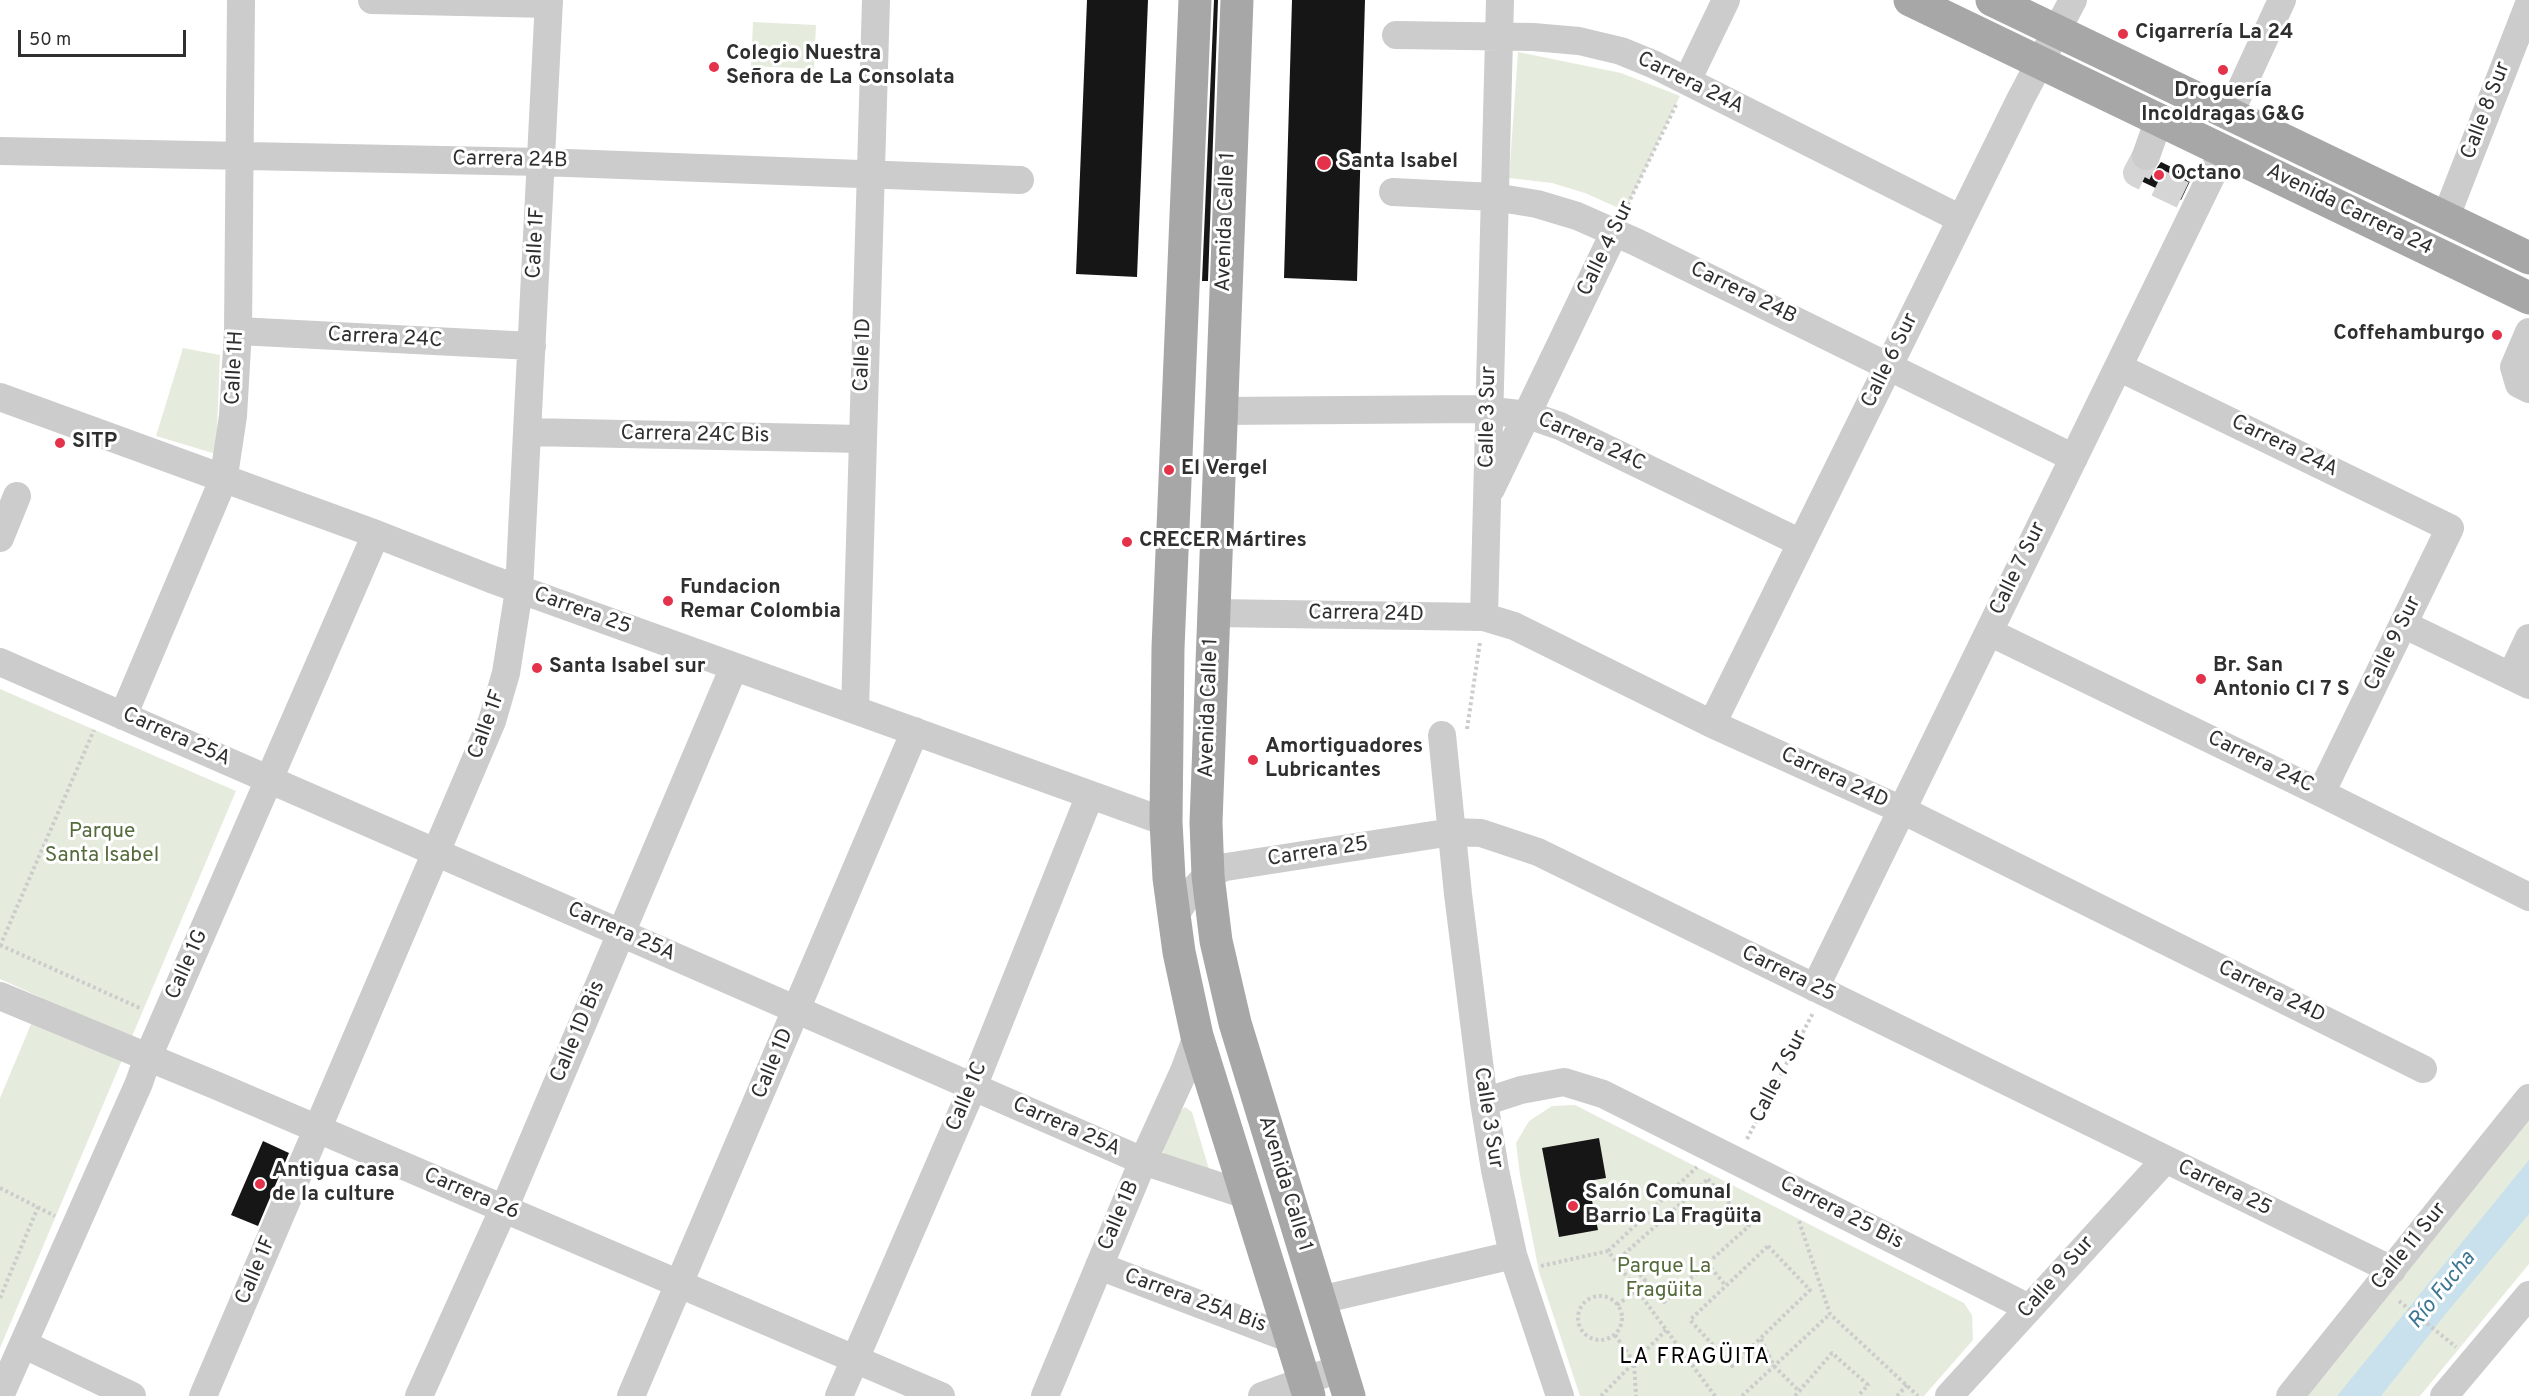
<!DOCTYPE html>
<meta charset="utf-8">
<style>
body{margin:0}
#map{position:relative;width:2529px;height:1396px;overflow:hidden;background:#fff;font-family:Overpass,sans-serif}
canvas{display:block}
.scale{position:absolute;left:18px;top:30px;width:168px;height:27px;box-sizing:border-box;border:3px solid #2f2f2f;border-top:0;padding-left:8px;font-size:18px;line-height:21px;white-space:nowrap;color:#2f2f2f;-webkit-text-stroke:4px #fff;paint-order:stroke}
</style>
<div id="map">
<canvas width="2529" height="1396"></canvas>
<div class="scale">50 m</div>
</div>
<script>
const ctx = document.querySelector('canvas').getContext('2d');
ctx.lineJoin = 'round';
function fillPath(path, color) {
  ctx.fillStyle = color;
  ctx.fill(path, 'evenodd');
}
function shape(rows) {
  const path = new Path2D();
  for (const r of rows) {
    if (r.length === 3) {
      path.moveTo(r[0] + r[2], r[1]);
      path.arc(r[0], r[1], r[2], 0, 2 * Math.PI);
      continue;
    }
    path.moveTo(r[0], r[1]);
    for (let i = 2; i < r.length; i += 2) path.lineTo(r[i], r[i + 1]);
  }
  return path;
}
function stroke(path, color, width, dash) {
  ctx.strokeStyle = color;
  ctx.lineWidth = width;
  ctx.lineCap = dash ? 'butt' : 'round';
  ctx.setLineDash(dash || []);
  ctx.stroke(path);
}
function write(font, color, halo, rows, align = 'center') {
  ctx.font = font + ' Overpass,sans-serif';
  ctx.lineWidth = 6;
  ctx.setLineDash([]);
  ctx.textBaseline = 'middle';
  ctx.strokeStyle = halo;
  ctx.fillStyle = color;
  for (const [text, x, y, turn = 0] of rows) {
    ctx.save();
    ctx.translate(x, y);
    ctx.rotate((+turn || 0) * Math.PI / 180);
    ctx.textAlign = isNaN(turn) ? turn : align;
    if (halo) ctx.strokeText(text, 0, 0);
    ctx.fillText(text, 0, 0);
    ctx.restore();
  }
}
const green = shape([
 [753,22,816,25,814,69,751,66],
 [1518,52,1621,73,1680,96,1625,211,1585,193,1552,183,1509,178],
 [183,348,220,355,216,454,156,436],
 [0,689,236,791,0,1348,0,1098,42,998,0,979],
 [1575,1105,1964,1303,1972,1315,1973,1340,1924,1396,1580,1396,1539,1272,1520,1175,1516,1143,1529,1121,1552,1106],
 [1185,1107,1192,1112,1209,1169,1164,1154,1163,1150,1181,1110],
 [2529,1115,2529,1264,2420,1396,2306,1396]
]);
const water = shape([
 [2529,1160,2529,1214,2448,1311,2381,1396,2337,1396]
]);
const building = shape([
 [1087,0,1148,0,1137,277,1076,274],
 [1214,0,1218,0,1208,281,1202,281],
 [1292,0,1365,0,1357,281,1284,278],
 [2161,162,2192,177,2181,200,2126,174,2131,163,2140,171,2148,172,2156,169],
 [1599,1138,1606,1178,1588,1181,1598,1230,1559,1237,1542,1148],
 [263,1141,289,1153,258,1226,231,1215]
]);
const minorTunnel = shape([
 [2146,156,2137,173,2183,195]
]);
const path = shape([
 [1625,210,1677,103],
 [1467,729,1480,642],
 [0,945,142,1009],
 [0,946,94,730],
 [1747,1139,1813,1013],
 [1708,1179,1749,1226,1664,1302,1623,1255,1708,1179],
 [0,1188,55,1216],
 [1799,1221,1830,1314,1918,1396],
 [1768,1246,1810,1290,1732,1366,1690,1320,1768,1246],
 [1608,1251,1697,1167],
 [1707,1263,1726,1286],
 [1541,1266,1608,1251,1715,1396],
 [1600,1318,22],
 [0,1298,38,1207],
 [2399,1301,2456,1347],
 [1617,1305,1637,1290,1645,1280],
 [1615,1335,1634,1362,1636,1396],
 [1761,1339,1774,1366,1799,1391],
 [1601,1396,1666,1330],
 [1742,1396,1830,1314],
 [1795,1396,1832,1353,1868,1385,1858,1396],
 [1897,1396,1907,1385]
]);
const minor = shape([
 [372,0,549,4],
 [1396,35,1533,37,1579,41,1621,51,1655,65,1961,219],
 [1687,81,1726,0],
 [2229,115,2282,0],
 [0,151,541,162,1020,180],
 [2146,156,2159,119],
 [1393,192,1494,197,1537,204,1577,216,1636,242,2074,458],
 [2445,219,2529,4],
 [238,331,532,346],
 [2529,332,2514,367,2519,384,2529,389],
 [2118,367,2450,528,2321,793],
 [0,397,376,534,491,579,1166,822],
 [1220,411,1476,409,1528,415,1560,426,1801,543],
 [528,432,862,439],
 [1491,489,1615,231],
 [0,538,17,496],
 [1214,613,1484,617,1514,626,1712,724,1902,810,2423,1069],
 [1484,617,1500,0],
 [2403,624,2529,685],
 [1989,632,2321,793,2529,897],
 [0,662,1143,1161,1246,1195],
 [2511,676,2529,638],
 [855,710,876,0],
 [123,716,224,478,225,469,233,416,238,331,241,0],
 [1712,724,2021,98,2073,0],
 [1442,735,1458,894,1484,1102,1495,1170,1513,1255,1560,1396],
 [1173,918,1186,898,1200,883,1214,871,1226,867,1452,832,1481,833,1538,852,2392,1270],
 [1815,988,2224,150],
 [0,996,215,1085,941,1396],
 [1484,1102,1521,1090,1564,1082,1603,1094,2029,1308],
 [1099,1266,1291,1339],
 [1320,1300,1513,1255],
 [23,1344,132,1396],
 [0,1396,139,1083,148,1057,376,534],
 [203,1396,472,768,492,721,506,673,519,590,549,0],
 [419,1396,509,1197,734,667],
 [631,1396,915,731],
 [839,1396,973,1087,1090,795],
 [1045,1396,1143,1161,1184,1071,1197,1036],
 [1262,1396,1341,1368],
 [1949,1396,2165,1160],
 [2290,1396,2529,1098],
 [2444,1396,2529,1295]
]);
const major = shape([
 [1195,0,1168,648,1166,822,1169,878,1179,952,1197,1036,1309,1396],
 [1237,0,1206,822,1208,876,1216,941,1235,1023,1349,1396],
 [1910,0,2529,298],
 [1992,0,2529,258]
]);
const markers = [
 [2123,34,6,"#e4324b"],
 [714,67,6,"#e4324b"],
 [2223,70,6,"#e4324b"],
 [1324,163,8,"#e4324b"],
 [2159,175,6,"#e4324b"],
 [2497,335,6,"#e4324b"],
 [60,443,6,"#e4324b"],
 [1169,470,6,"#e4324b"],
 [1127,542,6,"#e4324b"],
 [668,601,6,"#e4324b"],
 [537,668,6,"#e4324b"],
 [2201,679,6,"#e4324b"],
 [1253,760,6,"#e4324b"],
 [260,1184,6,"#e4324b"],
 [1573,1206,6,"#e4324b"]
];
const poiNames = [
 ["Cigarrería La 24",2135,34],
 ["Colegio Nuestra",726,55],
 ["Señora de La Consolata",726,79],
 ["Droguería",2223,92,"center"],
 ["Incoldragas G&G",2223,116,"center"],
 ["Santa Isabel",1338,163],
 ["Octano",2171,175],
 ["Coffehamburgo",2485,335,"right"],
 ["SITP",72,443],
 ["El Vergel",1181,470],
 ["CRECER Mártires",1139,542],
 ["Fundacion",680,589],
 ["Remar Colombia",680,613],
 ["Br. San",2213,667],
 ["Antonio Cl 7 S",2213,691],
 ["Santa Isabel sur",549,668],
 ["Amortiguadores",1265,748],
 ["Lubricantes",1265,772],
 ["Antigua casa",272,1172],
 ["de la culture",272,1196],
 ["Salón Comunal",1585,1194],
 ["Barrio La Fragüita",1585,1218]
];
const streetNames = [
 ["Carrera 24A",1690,84,26],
 ["Calle 8 Sur",2487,111,-69],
 ["Carrera 24B",510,161,1],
 ["Avenida Carrera 24",2349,211,26],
 ["Avenida Calle 1",1227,222,-88],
 ["Calle 1F",537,243,-87],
 ["Calle 4 Sur",1607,249,-64],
 ["Carrera 24B",1743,294,26],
 ["Carrera 24C",385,339,3],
 ["Calle 1D",864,355,-88],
 ["Calle 6 Sur",1891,361,-64],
 ["Calle 1H",236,368,-87],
 ["Calle 3 Sur",1489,417,-89],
 ["Carrera 24C Bis",695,436,1],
 ["Carrera 24C",1591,443,24],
 ["Carrera 24A",2284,447,26],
 ["Calle 7 Sur",2019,569,-64],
 ["Carrera 25",582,612,20],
 ["Carrera 24D",1366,615,1],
 ["Calle 9 Sur",2394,644,-64],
 ["Avenida Calle 1",1210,708,-88],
 ["Calle 1F",488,725,-70],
 ["Carrera 25A",176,738,24],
 ["Carrera 24C",2260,763,26],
 ["Carrera 24D",1834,779,25],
 ["Carrera 25",1318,853,-9],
 ["Carrera 25A",621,933,24],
 ["Calle 1G",188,965,-66],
 ["Carrera 25",1788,975,26],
 ["Carrera 24D",2271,993,26],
 ["Calle 1D Bis",579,1032,-67],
 ["Calle 1D",774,1064,-67],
 ["Calle 7 Sur",1780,1077,-63],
 ["Calle 1C",968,1097,-67],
 ["Calle 3 Sur",1487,1118,81],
 ["Carrera 25A",1066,1128,24],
 ["Avenida Calle 1",1284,1184,73],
 ["Carrera 25",2224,1189,26],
 ["Carrera 26",471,1195,23],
 ["Carrera 25 Bis",1841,1214,27],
 ["Calle 1B",1120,1216,-67],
 ["Calle 11 Sur",2410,1247,-51],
 ["Calle 1F",257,1271,-67],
 ["Calle 9 Sur",2057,1278,-48],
 ["Carrera 25A Bis",1195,1302,20]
];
const parkNames = [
 ["Parque",102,833],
 ["Santa Isabel",102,857],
 ["Parque La",1664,1268],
 ["Fragüita",1664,1292]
];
const waterNames = [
 ["Río Fucha",2443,1291,-51]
];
const neighbourhoodNames = [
 ["LA FRAGÜITA",1695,1359]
];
fillPath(green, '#e6ecdd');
fillPath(water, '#c9e1ec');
fillPath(building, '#161616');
stroke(minorTunnel, '#d5d5d5', 28, [28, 14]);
stroke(path, '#ccc', 4, [3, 3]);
stroke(minor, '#ccc', 28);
stroke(major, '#a7a7a7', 33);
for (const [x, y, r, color] of markers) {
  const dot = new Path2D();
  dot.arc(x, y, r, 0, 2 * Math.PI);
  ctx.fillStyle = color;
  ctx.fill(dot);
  stroke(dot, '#fff', 2);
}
write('bold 21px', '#2f2f2f', '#fff', poiNames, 'left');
write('21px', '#2f2f2f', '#fff', streetNames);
write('21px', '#556b3c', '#fff', parkNames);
write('italic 22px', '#3d7691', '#fff', waterNames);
ctx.letterSpacing = '1.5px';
write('22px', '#000', '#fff', neighbourhoodNames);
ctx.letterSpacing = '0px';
</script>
